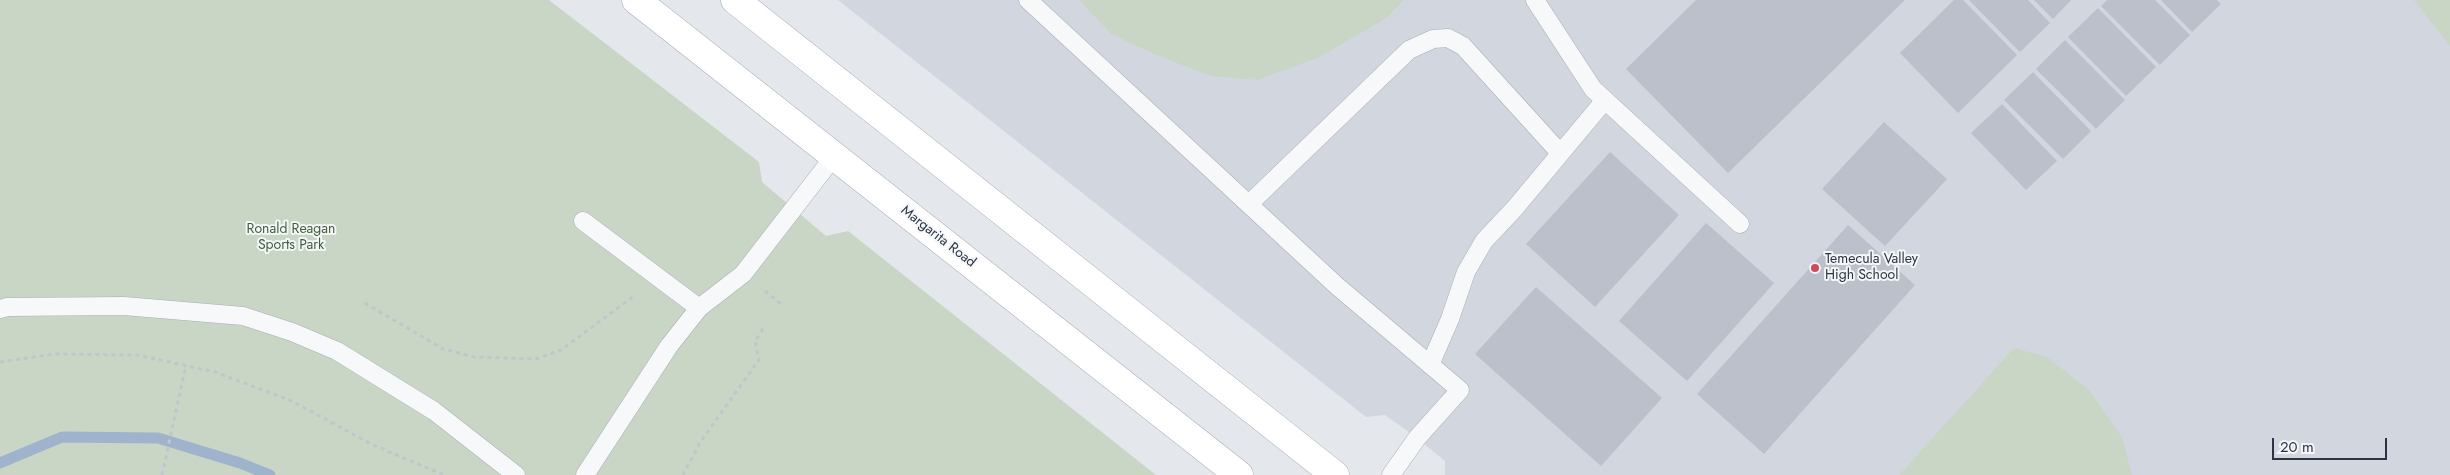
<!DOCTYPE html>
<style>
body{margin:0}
#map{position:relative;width:2450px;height:475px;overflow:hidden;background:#e4e7ec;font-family:Jost,sans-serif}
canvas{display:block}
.scale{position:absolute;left:2272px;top:438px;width:115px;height:22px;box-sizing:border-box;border:2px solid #2b3445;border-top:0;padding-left:6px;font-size:15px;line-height:18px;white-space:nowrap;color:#2b3445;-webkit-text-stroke:4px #f4f6f9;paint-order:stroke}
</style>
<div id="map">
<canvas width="2450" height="475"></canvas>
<div class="scale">20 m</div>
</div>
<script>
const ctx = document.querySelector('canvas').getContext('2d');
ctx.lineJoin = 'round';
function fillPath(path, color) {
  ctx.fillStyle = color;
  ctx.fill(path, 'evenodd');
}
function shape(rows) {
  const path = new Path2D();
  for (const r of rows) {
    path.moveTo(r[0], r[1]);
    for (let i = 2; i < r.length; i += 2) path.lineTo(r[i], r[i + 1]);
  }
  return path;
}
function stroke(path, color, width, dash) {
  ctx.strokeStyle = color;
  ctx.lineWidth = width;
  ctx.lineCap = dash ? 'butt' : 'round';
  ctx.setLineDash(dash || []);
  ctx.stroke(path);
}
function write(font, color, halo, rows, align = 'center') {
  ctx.font = font + ' Jost,sans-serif';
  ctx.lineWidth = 4;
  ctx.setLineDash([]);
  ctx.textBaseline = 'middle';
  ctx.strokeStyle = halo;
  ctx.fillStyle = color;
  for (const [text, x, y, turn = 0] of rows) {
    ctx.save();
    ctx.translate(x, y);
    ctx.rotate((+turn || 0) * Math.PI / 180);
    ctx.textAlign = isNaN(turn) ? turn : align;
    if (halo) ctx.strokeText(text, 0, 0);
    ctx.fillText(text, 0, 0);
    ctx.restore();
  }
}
const built = shape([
 [838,0,2450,0,2450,475,1445,475,1445,461,1417,438,1385,415,1366,417]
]);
const green = shape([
 [0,0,549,0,759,162,762,182,826,236,848,231,1156,475,0,475],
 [1079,0,1404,0,1386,18,1320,57,1257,80,1211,76,1159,56,1111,34],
 [2414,0,2450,0,2450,46],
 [2014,348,2047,357,2089,390,2122,437,2132,475,1899,475]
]);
const stream = shape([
 [0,463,62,437,158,438,240,463,270,475]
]);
const building = shape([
 [1696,0,1905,0,1728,173,1626,69],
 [1954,0,1963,0,2017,55,1958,113,1900,53],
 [1969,0,2028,0,2050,23,2020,52],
 [2034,0,2071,0,2053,19],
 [2107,0,2155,0,2190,35,2160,65,2101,6],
 [2161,0,2217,0,2221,4,2192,32],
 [2098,8,2156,67,2126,96,2068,37],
 [2065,40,2125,100,2096,129,2036,69],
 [2033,72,2091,131,2063,159,2004,100],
 [2002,104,2057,161,2026,190,1971,133],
 [1884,122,1947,179,1885,246,1822,189],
 [1610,152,1679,215,1595,307,1526,244],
 [1706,223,1774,283,1687,381,1619,321],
 [1848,225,1915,285,1764,454,1697,394],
 [1536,287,1662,398,1601,466,1475,354]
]);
const path = shape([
 [765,291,782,305],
 [365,303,443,349,475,357,536,359,561,350,634,296],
 [0,362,54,354,137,355,215,372,292,401,373,445,444,475],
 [162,475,186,365],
 [683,475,701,441,759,360,755,341,765,326]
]);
const service = shape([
 [1028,0,1337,286,1460,390,1417,438,1391,475],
 [1535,0,1593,89,1740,224],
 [1249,204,1409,50,1433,39,1448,38,1463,46,1560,153],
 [583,221,699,308],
 [0,309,7,307,124,306,243,316,292,332,337,351,434,411,516,475],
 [1430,365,1450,319,1466,272,1484,241,1515,208,1605,100],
 [585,475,669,346,699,308,743,274,835,155]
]);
const secondary = shape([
 [636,0,1239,475],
 [735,0,1335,475]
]);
const markers = [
 [1815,268,5,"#d1495b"]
];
const parkNames = [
 ["Ronald Reagan",291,230],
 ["Sports Park",291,246]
];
const streetNames = [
 ["Margarita Road",938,237,38]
];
const poiNames = [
 ["Temecula Valley",1825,260],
 ["High School",1825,276]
];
fillPath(built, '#d2d6de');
fillPath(green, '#c9d6c5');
stroke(stream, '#9fb4cc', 11);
fillPath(building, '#bbc0ca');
stroke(service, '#a9aeb7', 19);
stroke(secondary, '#a9aeb7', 29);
stroke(path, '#c2c5cb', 3, [4, 4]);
stroke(service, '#f7f8fa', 18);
stroke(secondary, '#fff', 28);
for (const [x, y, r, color] of markers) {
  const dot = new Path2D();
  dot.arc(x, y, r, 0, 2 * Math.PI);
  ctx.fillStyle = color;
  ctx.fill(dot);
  stroke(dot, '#f4f6f9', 2);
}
write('14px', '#3f6138', '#f4f6f9', parkNames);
write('14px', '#2b3445', '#f4f6f9', streetNames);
write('14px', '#2b3445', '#f4f6f9', poiNames, 'left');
</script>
